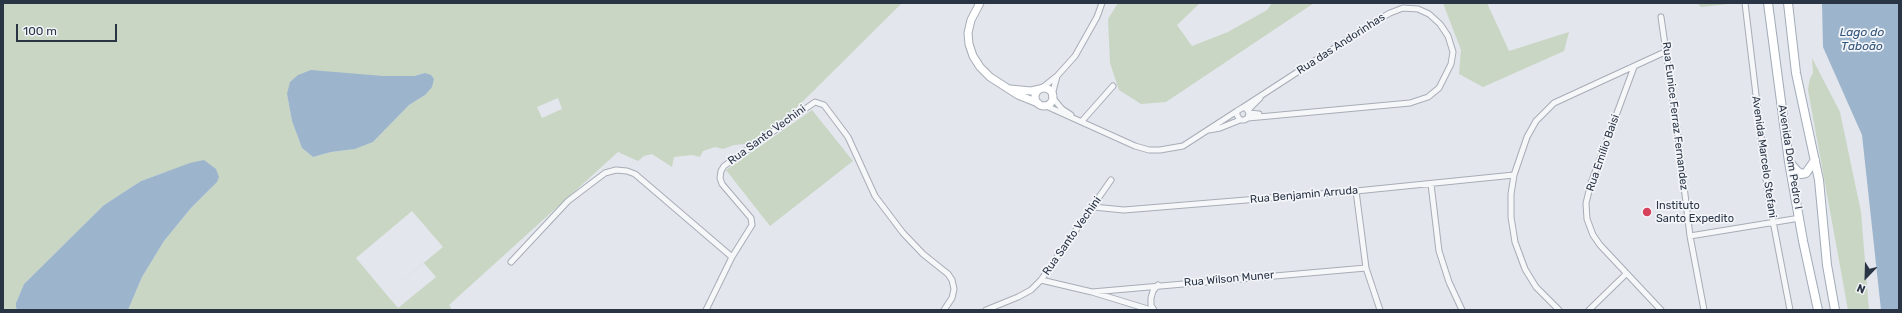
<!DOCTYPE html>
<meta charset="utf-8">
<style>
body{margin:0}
#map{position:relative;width:1902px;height:313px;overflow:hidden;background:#e3e6ec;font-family:Rubik,sans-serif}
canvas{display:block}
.frame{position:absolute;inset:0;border:4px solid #293445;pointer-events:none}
.north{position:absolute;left:1846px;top:257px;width:40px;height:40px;-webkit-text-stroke:3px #f3f5f9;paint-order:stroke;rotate:203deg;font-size:11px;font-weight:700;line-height:16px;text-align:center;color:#293445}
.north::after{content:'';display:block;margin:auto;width:14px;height:18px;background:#293445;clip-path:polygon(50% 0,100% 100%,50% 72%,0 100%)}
.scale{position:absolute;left:16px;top:24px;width:101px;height:18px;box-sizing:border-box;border:2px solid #293445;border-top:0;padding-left:5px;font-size:12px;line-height:14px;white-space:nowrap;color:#293445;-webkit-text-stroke:3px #f3f5f9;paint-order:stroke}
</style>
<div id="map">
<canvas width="1902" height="313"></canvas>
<div class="frame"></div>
<div class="north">N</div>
<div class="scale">100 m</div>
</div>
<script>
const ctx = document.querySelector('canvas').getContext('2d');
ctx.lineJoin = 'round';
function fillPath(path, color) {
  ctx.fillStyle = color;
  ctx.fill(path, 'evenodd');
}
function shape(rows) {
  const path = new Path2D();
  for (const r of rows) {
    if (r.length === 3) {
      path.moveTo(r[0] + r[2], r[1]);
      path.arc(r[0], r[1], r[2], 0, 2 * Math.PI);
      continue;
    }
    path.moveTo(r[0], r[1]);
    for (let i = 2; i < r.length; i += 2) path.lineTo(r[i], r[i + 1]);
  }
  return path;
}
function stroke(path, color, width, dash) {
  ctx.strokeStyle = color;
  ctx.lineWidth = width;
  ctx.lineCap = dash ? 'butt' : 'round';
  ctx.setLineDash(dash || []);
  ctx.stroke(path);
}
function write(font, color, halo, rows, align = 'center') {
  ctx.font = font + ' Rubik,sans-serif';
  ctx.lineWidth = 3.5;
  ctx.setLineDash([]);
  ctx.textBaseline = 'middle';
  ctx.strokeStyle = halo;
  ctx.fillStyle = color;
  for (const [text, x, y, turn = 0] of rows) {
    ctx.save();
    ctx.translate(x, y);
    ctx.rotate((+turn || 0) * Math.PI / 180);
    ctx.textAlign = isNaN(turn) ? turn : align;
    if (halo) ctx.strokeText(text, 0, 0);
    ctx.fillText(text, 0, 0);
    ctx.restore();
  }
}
const green = shape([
 [3,3,902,3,782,122,755,143,734,145,723,149,715,147,703,151,700,157,692,155,674,157,672,167,652,154,644,156,638,161,618,152,449,305,452,310,128,310,142,277,164,241,191,208,211,188,165,172,141,181,104,205,24,284,16,303,16,308,19,310,3,310],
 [425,73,425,95,409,105,373,142,355,149,331,152,313,157,302,148,292,121,287,94,383,76,414,76],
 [558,98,562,109,542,118,537,107],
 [412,211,443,247,386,294,356,258],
 [424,263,436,277,398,308,386,294],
 [1118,3,1200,3,1177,25,1192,46,1228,32,1267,10,1272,3,1314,3,1166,102,1141,104,1119,90,1110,63,1108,19],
 [1443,3,1487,3,1509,51,1569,32,1564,51,1483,87,1459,74,1461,50],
 [1697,3,1737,3,1701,7],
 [1812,58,1840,112,1861,212,1869,310,1848,310,1808,90,1810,78,1813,73],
 [812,110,853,161,770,226,726,170]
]);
const water = shape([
 [1822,3,1899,3,1899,310,1881,310,1862,135,1823,47],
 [311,70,383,76,414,76,425,73,431,75,434,79,432,87,425,95,409,105,373,142,355,149,331,152,313,157,302,148,292,121,287,94,290,82,298,75],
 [204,160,216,169,219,177,217,182,191,208,164,241,142,277,128,310,19,310,16,308,16,303,24,284,104,205,141,181,190,163]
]);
const street = shape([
 [1745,3,1768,195,1790,310],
 [1661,17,1677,128,1690,236,1704,310],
 [1634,67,1591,183,1586,203,1587,219,1593,235,1600,245,1661,310],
 [1042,88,1057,76,1075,56,1097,17,1102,3],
 [1052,95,1057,76],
 [1052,97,1062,109,1071,115],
 [1044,105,1135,146,1149,150,1160,150,1183,146,1237,111],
 [1242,108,1376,21,1390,13,1403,8,1418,9,1429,14,1440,24,1448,36,1453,52,1451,64,1439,88,1428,97,1410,103,1248,118],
 [1248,110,1260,98],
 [1249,113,1248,118,1244,120,1240,120,1237,115,1237,111,1242,108,1246,108,1249,113,1259,114],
 [1082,121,1113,86],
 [1209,130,1220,128,1240,120],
 [1431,184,1439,251,1449,282,1462,310],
 [1356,191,1366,268,1380,310],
 [1093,207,1124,210,1356,191,1514,175],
 [1690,236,1800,218],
 [511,262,568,201,605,173,616,170,627,171,635,174,732,257],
 [1041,280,1092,292,1151,310],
 [1092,292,1366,268],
 [706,310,732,257,752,225,751,218,722,184,720,178,721,171,724,166,815,102,824,105,848,137,875,196,903,233,923,254,948,274,952,280,954,289,952,298,944,310],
 [986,310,1018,297,1031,290,1041,280,1111,180],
 [1154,310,1151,305,1151,298,1153,291,1158,285],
 [1559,310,1536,287,1525,269,1515,242,1511,217,1511,194,1514,175,1527,137,1536,121,1554,103,1667,51],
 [1589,310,1626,274]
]);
const secondary = shape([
 [980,3,971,20,968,33,969,44,973,56,980,67,990,77,1018,95,1038,103],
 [1044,97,9],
 [1010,89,1031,91,1040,89]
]);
const primary = shape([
 [1768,3,1789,162,1803,241,1818,310],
 [1788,3,1796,73,1819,180,1827,265,1835,310],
 [1791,164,1797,171,1801,174,1806,173,1815,160]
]);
const markers = [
 [1647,212,5,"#d6425b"]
];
const streetNames = [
 ["Rua das Andorinhas",1341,44,-33],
 ["Rua Eunice Ferraz Fernandez",1675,116,83],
 ["Rua Santo Vechini",767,135,-36],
 ["Rua Emílio Baisi",1603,153,-71],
 ["Avenida Marcelo Stefani",1764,157,82],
 ["Avenida Dom Pedro I",1790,157,81],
 ["Rua Benjamin Arruda",1304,195,-5],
 ["Rua Santo Vechini",1072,236,-55],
 ["Rua Wilson Muner",1229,279,-5]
];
const poiNames = [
 ["Instituto",1656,206],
 ["Santo Expedito",1656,219]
];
const waterNames = [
 ["Lago do",1862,33],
 ["Taboão",1862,47]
];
fillPath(green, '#c8d6c3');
fillPath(water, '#9cb5cd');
stroke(street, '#a7adb7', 7);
stroke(secondary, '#a7adb7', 9);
stroke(primary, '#a1abb8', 10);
stroke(street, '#f6f7f9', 5);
stroke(secondary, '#fff', 7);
stroke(primary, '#fff', 8);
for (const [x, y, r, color] of markers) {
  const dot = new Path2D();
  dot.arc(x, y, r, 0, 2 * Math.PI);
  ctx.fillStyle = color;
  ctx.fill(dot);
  stroke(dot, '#f3f5f9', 1.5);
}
write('11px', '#293445', '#f3f5f9', streetNames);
write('11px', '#293445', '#f3f5f9', poiNames, 'left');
write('italic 12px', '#31547b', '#f3f5f9', waterNames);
</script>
